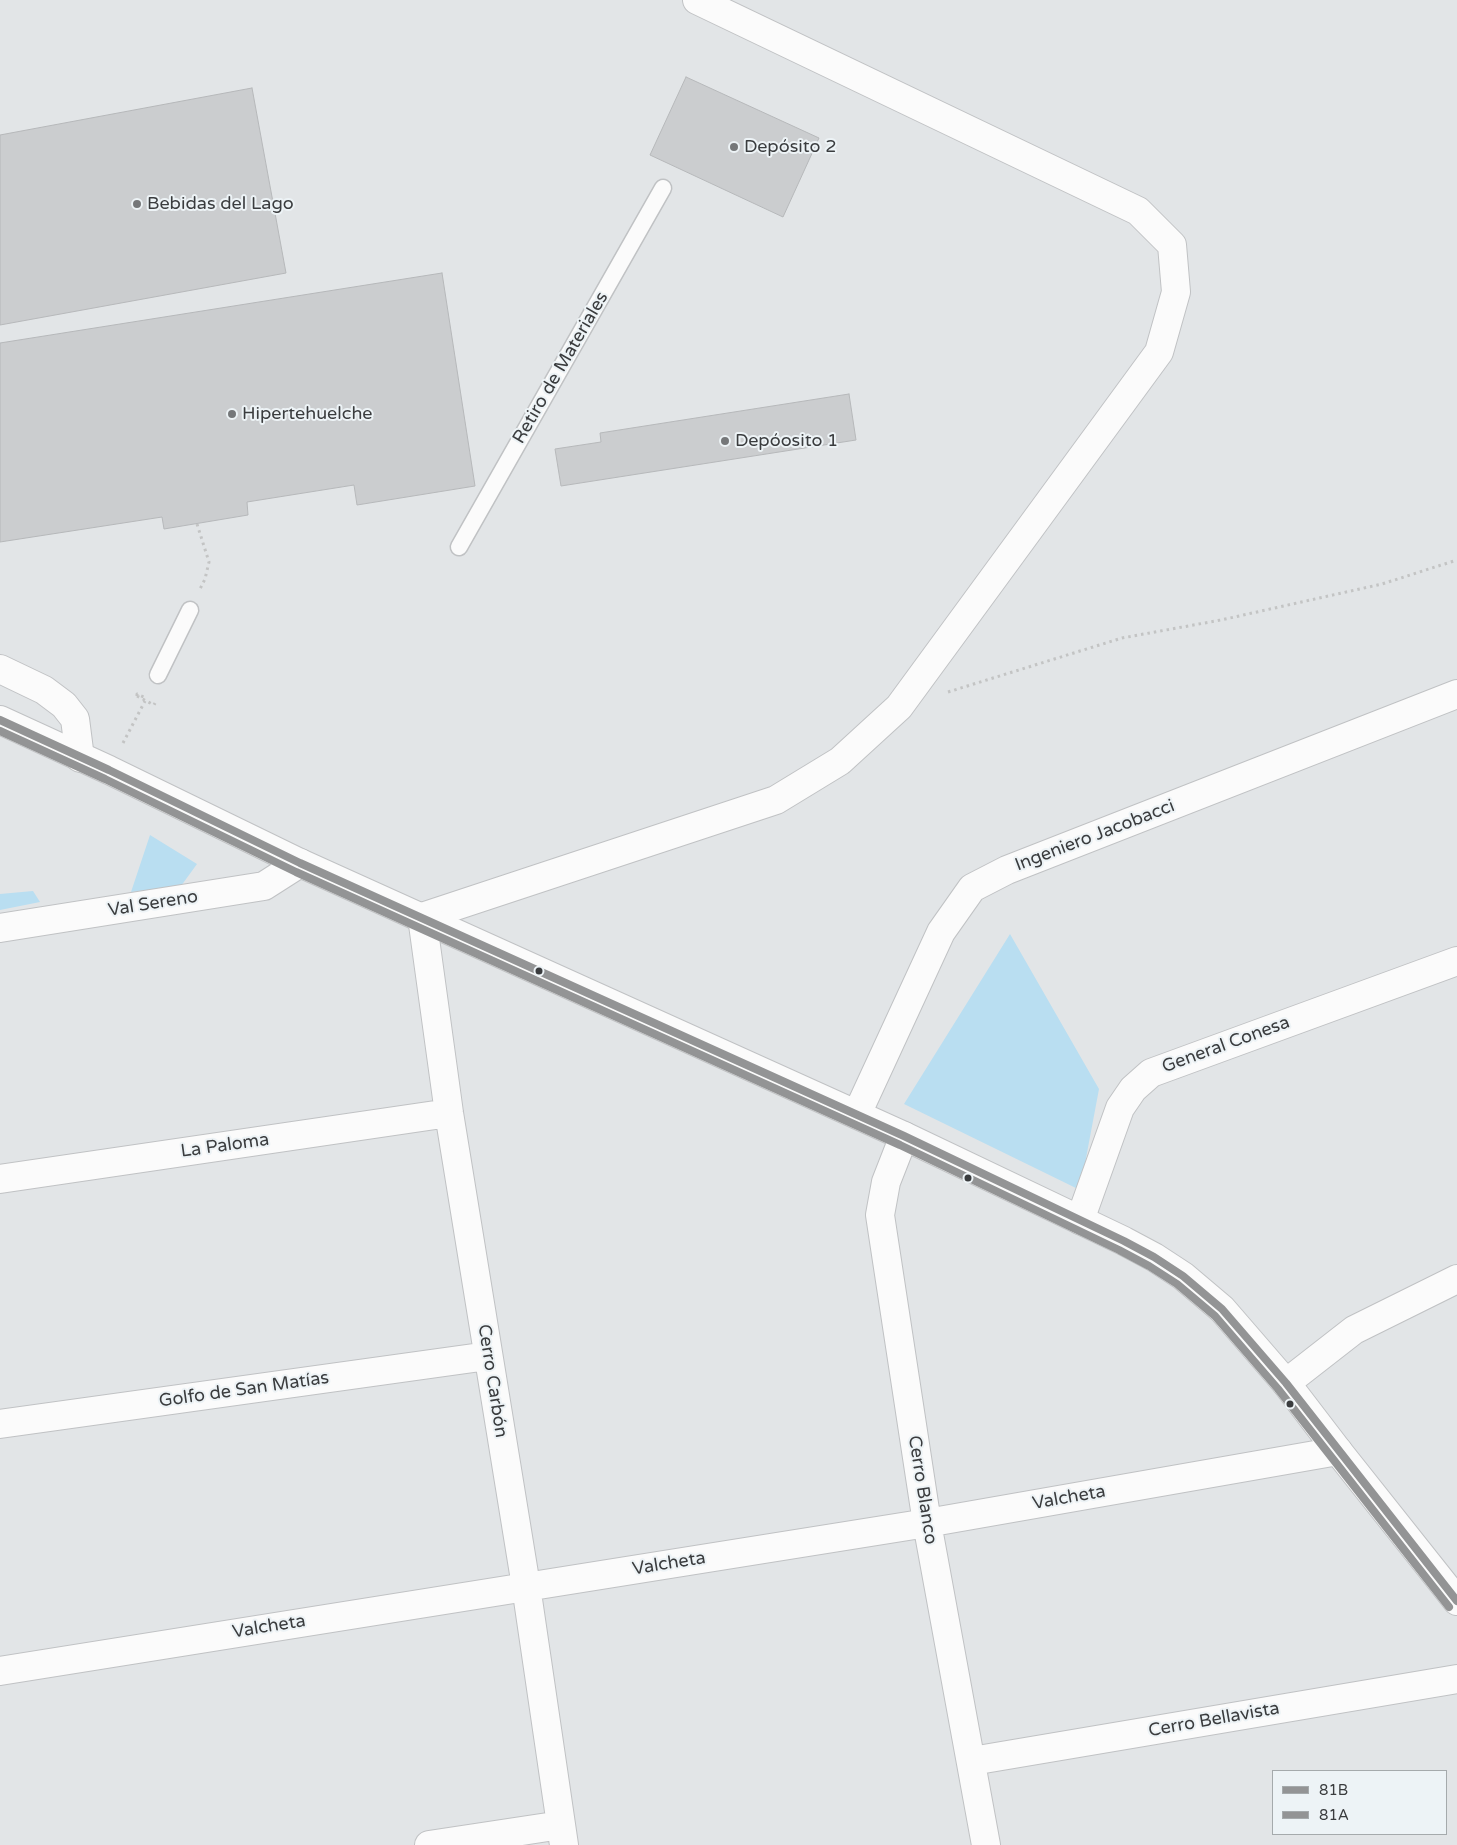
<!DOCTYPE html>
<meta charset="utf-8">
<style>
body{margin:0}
#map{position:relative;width:1457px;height:1845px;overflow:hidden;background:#e2e5e7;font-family:"Varela Round",sans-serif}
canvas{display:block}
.legend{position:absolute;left:1272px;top:1770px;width:175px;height:65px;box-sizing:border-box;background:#edf3f6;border:1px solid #a5aaac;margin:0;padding:6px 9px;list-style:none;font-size:15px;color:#3a3c3e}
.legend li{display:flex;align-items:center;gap:10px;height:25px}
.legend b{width:25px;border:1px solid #a5aaac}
</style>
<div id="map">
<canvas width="1457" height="1845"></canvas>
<ul class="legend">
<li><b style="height:6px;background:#939495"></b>81B</li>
<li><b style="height:6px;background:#939495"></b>81A</li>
</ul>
</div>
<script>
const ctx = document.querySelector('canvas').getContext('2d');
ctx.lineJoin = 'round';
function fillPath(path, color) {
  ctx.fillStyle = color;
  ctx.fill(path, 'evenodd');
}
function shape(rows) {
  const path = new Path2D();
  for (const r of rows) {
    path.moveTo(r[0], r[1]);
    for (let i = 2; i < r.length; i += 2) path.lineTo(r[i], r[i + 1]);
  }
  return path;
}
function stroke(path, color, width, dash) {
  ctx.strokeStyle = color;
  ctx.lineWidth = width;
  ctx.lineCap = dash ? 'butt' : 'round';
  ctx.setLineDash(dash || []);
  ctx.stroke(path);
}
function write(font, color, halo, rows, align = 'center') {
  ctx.font = font + ' "Varela Round",sans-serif';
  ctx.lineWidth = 4;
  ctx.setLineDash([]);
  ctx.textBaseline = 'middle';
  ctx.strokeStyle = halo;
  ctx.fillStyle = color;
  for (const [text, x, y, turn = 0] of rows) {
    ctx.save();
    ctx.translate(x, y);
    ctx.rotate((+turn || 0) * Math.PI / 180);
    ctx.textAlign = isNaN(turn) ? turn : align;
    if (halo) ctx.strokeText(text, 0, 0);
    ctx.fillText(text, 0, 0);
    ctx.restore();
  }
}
const green = shape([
 [150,835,197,864,181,886,131,892],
 [33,891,40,902,0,910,0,894],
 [1010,934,1099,1089,1080,1190,904,1104]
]);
const building = shape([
 [686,77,819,138,783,217,650,155,686,77],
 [252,88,286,273,0,325,0,135,252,88],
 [442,273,475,486,357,505,354,485,247,502,248,515,164,529,162,517,0,542,0,343,442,273],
 [849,394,856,440,561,486,555,449,601,442,600,433,849,394]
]);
const path = shape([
 [197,524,209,562,205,579,200,589],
 [948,692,1122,638,1221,620,1382,584,1457,560],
 [137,696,137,694,144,697],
 [137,696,154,705,155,703],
 [123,743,145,701]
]);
const service = shape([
 [459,547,663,188],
 [158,675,190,610]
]);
const minor = shape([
 [0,669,44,690,64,705,75,719,80,758],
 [0,928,264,886,300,863],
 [857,1114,941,932,972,888,1007,870,1457,694],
 [904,1136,886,1182,880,1215,927,1523,986,1845],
 [0,1179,449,1113],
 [1080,1220,1120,1108,1133,1089,1151,1073,1457,961],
 [1286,1383,1354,1330,1457,1279],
 [0,1424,488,1356],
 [0,1671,927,1523,1338,1451],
 [972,1761,1457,1679],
 [429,1845,561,1825],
 [564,1845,526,1586,449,1113,422,917,776,800,840,761,899,707,1159,352,1176,292,1172,245,1138,211,697,0]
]);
const secondary = shape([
 [0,720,109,770,300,863,904,1136,1124,1241,1154,1257,1183,1276,1222,1309,1286,1383,1338,1451,1457,1601]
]);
const bus1 = shape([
 [0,720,109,770,300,863,904,1136,1124,1241,1154,1257,1183,1276,1222,1309,1286,1383,1457,1601]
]);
const bus2 = shape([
 [0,731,105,779,296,872,900,1145,1119,1250,1149,1266,1177,1284,1215,1316,1278,1389,1449,1607]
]);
const markers = [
 [734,147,5,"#757779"],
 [137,204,5,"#757779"],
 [232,414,5,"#757779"],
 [725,441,5,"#757779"],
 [539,971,4.5,"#3a3c3e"],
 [968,1178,4.5,"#3a3c3e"],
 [1290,1404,4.5,"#3a3c3e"]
];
const poiNames = [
 ["Depósito 2",744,147],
 ["Bebidas del Lago",147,204],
 ["Hipertehuelche",242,414],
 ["Depóosito 1",735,441]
];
const streetNames = [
 ["Retiro de Materiales",561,368,-60],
 ["Ingeniero Jacobacci",1095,836,-21],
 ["Val Sereno",153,904,-9],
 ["General Conesa",1226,1045,-20],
 ["La Paloma",225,1146,-8],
 ["Cerro Carbón",492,1381,81],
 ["Golfo de San Matías",244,1390,-8],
 ["Cerro Blanco",922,1490,81],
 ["Valcheta",1069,1498,-10],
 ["Valcheta",669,1564,-9],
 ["Valcheta",269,1627,-9],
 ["Cerro Bellavista",1214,1720,-10]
];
fillPath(green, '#b9def1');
fillPath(building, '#cbcdcf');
stroke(building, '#b6b8ba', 1);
stroke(service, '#c0c2c4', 19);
stroke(minor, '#c0c2c4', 30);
stroke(secondary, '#c0c2c4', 30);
stroke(path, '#c3c4c4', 3, [2.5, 4]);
stroke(service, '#fbfbfb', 16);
stroke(minor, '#fbfbfb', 28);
stroke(secondary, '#fbfbfb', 28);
stroke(bus1, '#939495', 8);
stroke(bus2, '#939495', 8);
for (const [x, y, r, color] of markers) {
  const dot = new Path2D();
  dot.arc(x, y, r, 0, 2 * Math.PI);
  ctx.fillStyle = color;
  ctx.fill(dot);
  stroke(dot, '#edf3f6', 2);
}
write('18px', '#3a3c3e', '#edf3f6', poiNames, 'left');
write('18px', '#3a3c3e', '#edf3f6', streetNames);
</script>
